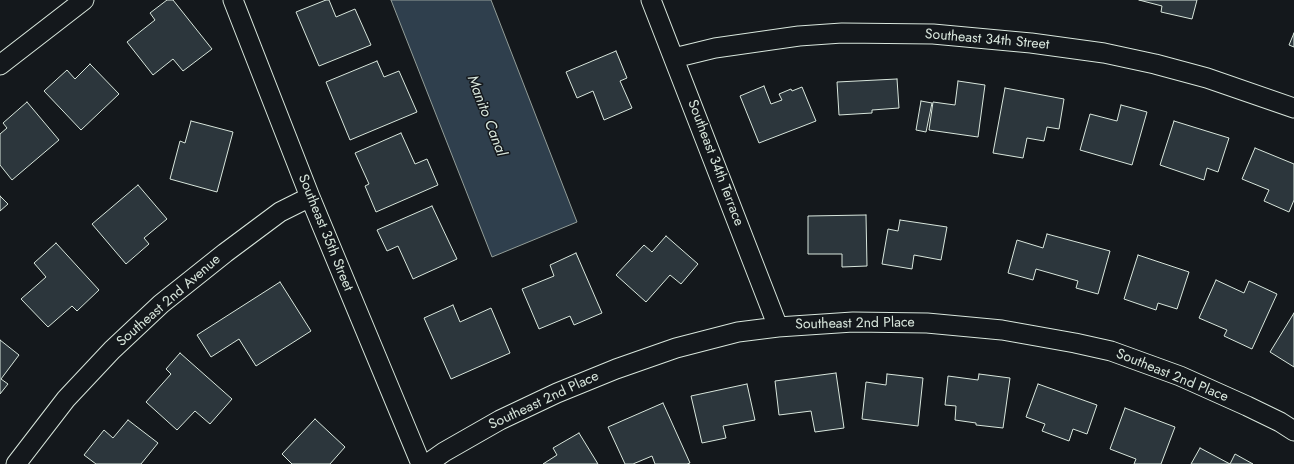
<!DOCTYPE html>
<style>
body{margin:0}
canvas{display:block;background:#14181c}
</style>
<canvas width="1294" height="464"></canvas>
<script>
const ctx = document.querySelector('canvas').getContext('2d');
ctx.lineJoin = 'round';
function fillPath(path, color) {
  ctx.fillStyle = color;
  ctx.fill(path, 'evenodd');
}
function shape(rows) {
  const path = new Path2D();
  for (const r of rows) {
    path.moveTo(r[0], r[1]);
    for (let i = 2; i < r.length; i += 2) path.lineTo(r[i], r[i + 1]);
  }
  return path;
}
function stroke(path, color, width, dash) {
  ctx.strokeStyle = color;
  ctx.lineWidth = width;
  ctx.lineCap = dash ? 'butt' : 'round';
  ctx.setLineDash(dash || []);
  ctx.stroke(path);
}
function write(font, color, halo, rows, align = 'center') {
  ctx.font = font + ' Jost,sans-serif';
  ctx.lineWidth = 3;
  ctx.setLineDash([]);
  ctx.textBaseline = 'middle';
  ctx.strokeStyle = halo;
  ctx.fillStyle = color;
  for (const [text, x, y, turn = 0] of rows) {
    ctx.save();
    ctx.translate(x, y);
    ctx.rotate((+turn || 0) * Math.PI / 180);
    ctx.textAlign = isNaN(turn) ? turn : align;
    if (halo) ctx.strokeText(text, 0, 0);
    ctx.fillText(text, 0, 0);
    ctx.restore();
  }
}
const water = shape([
 [391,0,491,0,577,222,492,257,391,0]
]);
const building = shape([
 [167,0,173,0,212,49,183,71,173,59,153,75,127,42,155,20,150,13,167,0],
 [326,0,329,0,336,17,355,9,371,45,319,66,296,12,326,0],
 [1139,0,1197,0,1192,19,1161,12,1162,6,1139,0],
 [1294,33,1294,47,1289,45,1294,33],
 [616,51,627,78,620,81,632,108,604,120,593,91,577,98,566,72,616,51],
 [377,61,384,77,399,71,417,112,350,140,326,82,377,61],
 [90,64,119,94,81,130,44,91,67,70,75,79,90,64],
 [897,79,899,108,872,110,872,113,839,115,837,82,897,79],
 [958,81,985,85,978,137,929,130,933,102,955,105,958,81],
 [764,86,771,104,782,100,779,94,791,89,792,91,802,87,816,121,759,143,740,96,764,86],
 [1005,88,1064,99,1059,129,1047,127,1044,141,1027,138,1023,158,993,153,1005,88],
 [921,101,932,103,926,132,916,130,921,101],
 [27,102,59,140,12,180,0,165,0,134,7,128,3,123,27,102],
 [1121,105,1147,112,1132,165,1080,150,1090,114,1117,121,1121,105],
 [191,121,233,132,217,192,170,179,180,141,185,143,191,121],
 [1174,121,1229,138,1218,172,1207,168,1204,180,1160,165,1174,121],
 [401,133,415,164,427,159,438,185,376,212,365,186,369,184,355,153,401,133],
 [1255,148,1294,164,1294,200,1289,212,1264,201,1269,190,1242,179,1255,148],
 [138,185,167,219,144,238,149,244,126,264,92,224,138,185],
 [0,196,8,204,0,211,0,196],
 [432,206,457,259,413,279,398,246,387,251,377,230,432,206],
 [866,215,867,266,842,267,842,254,808,254,808,216,866,215],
 [900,220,947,227,941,260,914,255,912,269,882,264,888,229,898,231,900,220],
 [1047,234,1110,251,1098,294,1076,288,1078,281,1036,269,1033,280,1008,273,1017,240,1043,248,1047,234],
 [666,236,698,264,681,284,670,275,646,302,616,275,644,245,652,252,666,236],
 [56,243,99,290,77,311,72,306,48,327,21,299,46,277,34,263,56,243],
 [576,253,602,313,574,325,570,316,539,329,522,289,554,276,550,265,576,253],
 [1138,255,1189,272,1177,309,1158,303,1156,310,1124,299,1138,255],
 [1216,280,1244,293,1249,281,1277,294,1252,349,1224,336,1227,330,1199,318,1216,280],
 [280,282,311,331,256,366,239,339,211,357,197,335,280,282],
 [453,305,460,322,491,308,510,353,451,379,424,318,453,305],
 [1294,313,1294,367,1270,352,1294,313],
 [0,340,19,355,1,379,8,384,0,394,0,340],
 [180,353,232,399,210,424,195,411,177,430,146,402,171,374,166,369,180,353],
 [836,373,844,428,815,432,811,411,779,415,775,381,836,373],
 [887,374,923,378,918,426,862,419,866,382,886,385,887,374],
 [979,374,1010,378,1003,428,976,425,976,423,955,420,956,406,945,405,948,376,978,380,979,374],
 [747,384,755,420,723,426,726,438,702,443,691,396,747,384],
 [1038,384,1097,405,1087,434,1073,429,1069,441,1042,431,1045,424,1026,417,1038,384],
 [663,403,690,463,687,464,655,464,652,456,633,464,625,464,608,427,663,403],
 [1125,408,1175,427,1161,464,1134,464,1136,459,1110,449,1125,408],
 [315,419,345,447,330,464,292,464,282,454,315,419],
 [128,420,158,443,141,464,96,464,84,455,104,430,113,438,128,420],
 [579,433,598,464,543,464,557,455,553,448,579,433],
 [1200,448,1230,464,1235,454,1253,464,1191,464,1200,448]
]);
const minor = shape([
 [233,0,310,197,421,464],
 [651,0,778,327],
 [674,58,715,48,799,36,842,33,933,34,1031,43,1104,53,1155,64,1207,78,1294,108],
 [0,65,84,0],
 [16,464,66,399,112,350,161,304,225,253,280,212,310,197],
 [427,464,444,452,500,420,557,393,616,369,676,348,738,332,778,327,853,322,927,323,1002,330,1075,343,1111,351,1180,376,1247,406,1280,422,1294,431]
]);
const streetNames = [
 ["Southeast 34th Street",987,40,5],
 ["Southeast 34th Terrace",715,163,69],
 ["Southeast 35th Street",325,233,68],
 ["Southeast 2nd Avenue",169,301,-41],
 ["Southeast 2nd Place",855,324,-1],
 ["Southeast 2nd Place",1172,376,22],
 ["Southeast 2nd Place",544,401,-25]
];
const waterNames = [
 ["Manito Canal",486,116,69]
];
fillPath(water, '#2f3f4d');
stroke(water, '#939e99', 1);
fillPath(building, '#2c363c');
stroke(building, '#d8e6dc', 1);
stroke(minor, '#d8e6dc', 21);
stroke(minor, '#14181c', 19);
write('14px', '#d8e6dc', '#14181c', streetNames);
write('italic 15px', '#d8e6dc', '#14181c', waterNames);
</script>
